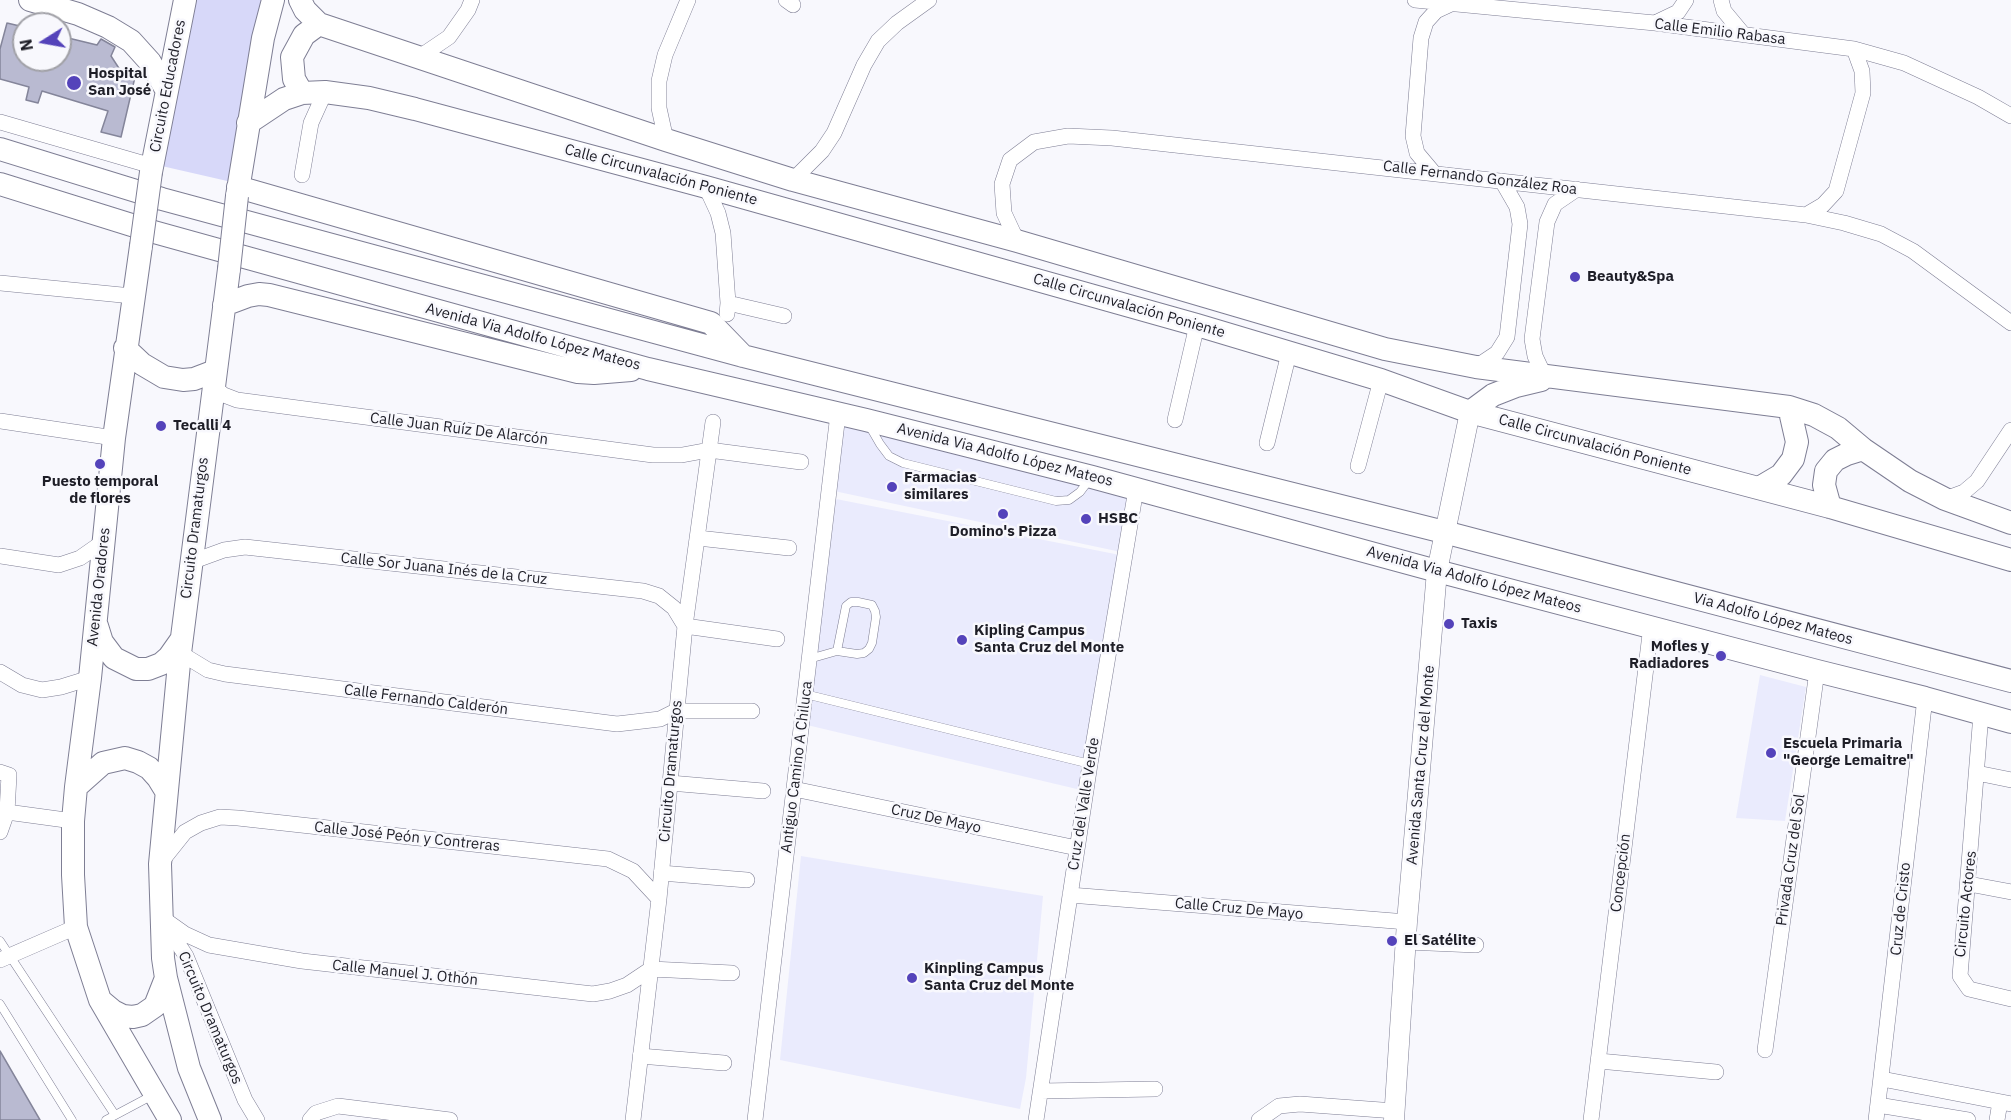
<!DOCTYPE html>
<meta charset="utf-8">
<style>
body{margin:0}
#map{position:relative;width:2011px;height:1120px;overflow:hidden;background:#f8f8fd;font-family:"IBM Plex Sans",sans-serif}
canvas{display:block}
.north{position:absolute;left:12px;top:12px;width:60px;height:60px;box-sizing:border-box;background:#f8f8fd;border:2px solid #a1a1a7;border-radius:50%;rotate:259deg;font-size:16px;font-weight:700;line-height:24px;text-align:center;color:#1e1e27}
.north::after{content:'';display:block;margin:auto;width:21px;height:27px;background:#5443ba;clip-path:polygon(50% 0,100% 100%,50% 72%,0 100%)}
</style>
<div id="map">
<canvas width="2011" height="1120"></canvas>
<div class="north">N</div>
</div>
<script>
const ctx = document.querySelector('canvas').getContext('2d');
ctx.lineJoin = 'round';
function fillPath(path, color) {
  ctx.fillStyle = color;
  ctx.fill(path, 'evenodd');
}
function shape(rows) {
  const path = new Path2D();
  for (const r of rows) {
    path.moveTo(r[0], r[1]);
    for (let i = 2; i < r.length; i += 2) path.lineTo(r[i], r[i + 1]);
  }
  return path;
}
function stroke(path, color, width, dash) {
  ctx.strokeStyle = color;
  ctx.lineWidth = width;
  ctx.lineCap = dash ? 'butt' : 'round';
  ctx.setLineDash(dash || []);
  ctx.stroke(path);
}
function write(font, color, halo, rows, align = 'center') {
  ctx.font = font + ' "IBM Plex Sans",sans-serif';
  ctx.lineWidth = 5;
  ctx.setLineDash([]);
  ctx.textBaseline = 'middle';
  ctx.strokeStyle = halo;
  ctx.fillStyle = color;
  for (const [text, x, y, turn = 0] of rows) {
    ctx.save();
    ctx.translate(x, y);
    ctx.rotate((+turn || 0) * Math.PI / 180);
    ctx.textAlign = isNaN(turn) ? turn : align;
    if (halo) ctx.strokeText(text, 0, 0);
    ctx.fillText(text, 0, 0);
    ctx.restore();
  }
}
const built = shape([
 [840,420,1132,489,1121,552,834,491],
 [836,499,1120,555,1081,790,807,725],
 [1760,675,1806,687,1785,821,1736,818],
 [801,856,1043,896,1026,1078,1020,1109,780,1060]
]);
const green = shape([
 [186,0,273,0,236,183,153,164]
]);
const building = shape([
 [7,23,24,27,24,60,60,60,60,36,97,45,101,39,115,47,111,56,124,76,135,77,121,137,101,132,108,111,42,91,38,103,26,100,29,87,0,79,0,49,7,23],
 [0,1051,40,1120,0,1120,0,1051]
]);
const service = shape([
 [869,425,880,444,889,456,903,463,1056,501,1069,500,1080,492,1089,480],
 [809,659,837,651,857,654,864,653,869,649,872,643,876,617,875,611,872,605,858,602,851,602,846,606,837,651],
 [805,694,1090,764],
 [0,941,115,1115],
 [0,1004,72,1120],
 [106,1120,153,1095]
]);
const minor = shape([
 [786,0,793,5],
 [1415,0,1655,23,1854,49,1904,63,1978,97,2011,116],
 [1721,0,1724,11,1744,35],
 [1655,23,1678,12,1686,0],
 [418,58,449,37,468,10,472,0],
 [0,122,152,166],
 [666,140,659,108,659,81,665,55,688,0],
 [1433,172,1417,153,1413,136,1421,38,1426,22,1436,11,1451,4],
 [302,175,311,123,325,92],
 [793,180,822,151,834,133,864,65,878,41,897,23,929,0],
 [706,187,718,213,723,233,728,303,727,314],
 [1806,215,1823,205,1836,191,1863,93,1862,71,1854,49],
 [1017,241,1004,213,1002,184,1010,160,1034,142,1068,136,1112,138,1806,215,1844,223,1881,234,1913,251,2011,323],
 [0,283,132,296],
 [728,303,784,316],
 [1476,367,1497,353,1507,337,1520,224,1517,207,1502,181],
 [1544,375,1535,356,1532,339,1547,222,1555,204,1577,189],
 [213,387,224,395,237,400,653,455,682,455,709,450,801,462],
 [1175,420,1197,325],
 [0,421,114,438],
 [1267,443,1289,353],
 [1358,466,1381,380],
 [1945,499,1964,492,1977,481,2011,430],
 [698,538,789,548],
 [0,556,59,565,80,558,103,542],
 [191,562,224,550,245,547,643,591,659,596,674,608,685,626,777,639],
 [180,653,208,670,225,674,617,724,660,719,676,711,752,711],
 [0,672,22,685,42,690,61,687,90,678],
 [1981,714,1960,976,1969,989,2011,999],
 [0,772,9,775,7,812,0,832],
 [1977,773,2011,780],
 [670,783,763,791],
 [794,789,1077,848],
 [7,812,73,821],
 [161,862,185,832,201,823,220,817,238,818,608,859,633,871,659,899],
 [661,873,747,880],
 [1969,884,2011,892],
 [1070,895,1407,922],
 [161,917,185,934,209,945,302,961,593,994,610,991,627,985,651,969,732,973],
 [166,925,186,956,245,1100,257,1120],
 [1406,942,1476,945],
 [0,960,76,927],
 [1765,1050,1817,671],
 [640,1056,724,1063],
 [1599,1061,1716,1072],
 [1882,1079,2011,1104],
 [1041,1091,1155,1089],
 [1878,1105,1968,1120],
 [310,1120,316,1113,338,1106,450,1120],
 [633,1120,659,899,685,626,713,422],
 [755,1120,838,414],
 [1036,1120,1090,764,1136,489],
 [1259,1120,1279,1106,1300,1104,1395,1111],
 [1591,1120,1651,626],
 [1876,1120,1925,698],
 [1997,1120,2000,1102]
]);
const tertiary = shape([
 [1394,1120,1407,922,1437,571,1470,412]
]);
const secondary = shape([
 [30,0,78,14,108,27,131,41,150,62,167,91],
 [300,0,305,10,319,24,666,140,793,180,1017,241,1385,349,1476,367,1789,407,1814,415,1838,428,1863,449,1910,481,1945,499,2011,523],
 [302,93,294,79,292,57,304,35,319,24],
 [248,123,284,99,302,93,325,92,369,98,415,109,706,187,1197,325,1381,380,1470,412,1830,507,2011,560],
 [0,149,162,199,743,356,1444,532,2011,681],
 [151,172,185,0],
 [0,184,154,232,648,369,866,420,1092,477,1437,571,1817,671,1925,698,2011,722],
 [238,187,711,323,743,356],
 [237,196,263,38,273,0],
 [141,246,114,438,90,678,76,787,73,821,73,875,76,927,100,1000,170,1120],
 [224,305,248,296,259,294,269,295,578,372,594,373,631,370],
 [125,348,142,364,164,377,183,380,194,379,215,371],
 [1470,412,1493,395,1516,386,1541,380],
 [1759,488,1781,475,1793,459,1797,442,1789,407],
 [1830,507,1824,485,1826,471,1835,460,1847,454,1863,449],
 [97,626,102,642,114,658,136,669,148,669,161,664,169,657,181,640],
 [76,787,103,763,125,758,138,762,149,768,158,778,166,791],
 [101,1001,113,1011,123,1016,133,1017,142,1015,155,1006,166,978],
 [210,1120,189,1068,166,978,163,958,160,864,180,653,229,269]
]);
const secondaryBridge = shape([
 [141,246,151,172],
 [229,269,237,196]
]);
const markers = [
 [74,83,8,"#5443ba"],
 [1575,277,6,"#5443ba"],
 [161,426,6,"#5443ba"],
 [100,464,6,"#5443ba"],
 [892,487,6,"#5443ba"],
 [1003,514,6,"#5443ba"],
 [1086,519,6,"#5443ba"],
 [1449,624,6,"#5443ba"],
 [962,640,6,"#5443ba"],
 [1721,656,6,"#5443ba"],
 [1771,753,6,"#5443ba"],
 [1392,941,6,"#5443ba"],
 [912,978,6,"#5443ba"]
];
const streetNames = [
 ["Calle Emilio Rabasa",1720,32,7],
 ["Circuito Educadores",168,86,-79],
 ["Calle Circunvalación Poniente",661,175,15],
 ["Calle Fernando González Roa",1480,178,7],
 ["Calle Circunvalación Poniente",1129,306,16],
 ["Avenida Via Adolfo López Mateos",533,337,15],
 ["Calle Juan Ruíz De Alarcón",459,429,7],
 ["Calle Circunvalación Poniente",1595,445,15],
 ["Avenida Via Adolfo López Mateos",1005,455,14],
 ["Circuito Dramaturgos",195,528,-83],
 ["Calle Sor Juana Inés de la Cruz",444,569,6],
 ["Avenida Via Adolfo López Mateos",1474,580,15],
 ["Avenida Oradores",99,587,-84],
 ["Via Adolfo López Mateos",1773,619,15],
 ["Calle Fernando Calderón",426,700,7],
 ["Avenida Santa Cruz del Monte",1421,765,-85],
 ["Antiguo Camino A Chiluca",797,767,-83],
 ["Circuito Dramaturgos",671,771,-85],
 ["Cruz del Valle Verde",1084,804,-81],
 ["Cruz De Mayo",936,819,12],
 ["Calle José Peón y Contreras",407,837,6],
 ["Privada Cruz del Sol",1791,860,-82],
 ["Concepción",1621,873,-83],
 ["Circuito Actores",1966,904,-84],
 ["Calle Cruz De Mayo",1239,909,5],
 ["Cruz de Cristo",1901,909,-84],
 ["Calle Manuel J. Othón",405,973,6],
 ["Circuito Dramaturgos",210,1018,67]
];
const poiNames = [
 ["Hospital",88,74],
 ["San José",88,91],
 ["Beauty&Spa",1587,277],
 ["Tecalli 4",173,426],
 ["Farmacias",904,478],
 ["similares",904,495],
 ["Puesto temporal",100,482,"center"],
 ["de flores",100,499,"center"],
 ["HSBC",1098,519],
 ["Domino's Pizza",1003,532,"center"],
 ["Taxis",1461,624],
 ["Kipling Campus",974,631],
 ["Santa Cruz del Monte",974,648],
 ["Mofles y",1709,647,"right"],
 ["Radiadores",1709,664,"right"],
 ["Escuela Primaria",1783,744],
 ["\"George Lemaitre\"",1783,761],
 ["El Satélite",1404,941],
 ["Kinpling Campus",924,969],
 ["Santa Cruz del Monte",924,986]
];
fillPath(built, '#eaebfd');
fillPath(green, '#d7d8f9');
fillPath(building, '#b9bad1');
stroke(building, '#84859a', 1.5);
stroke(service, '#7e7e94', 9);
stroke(minor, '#7e7e94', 16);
stroke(tertiary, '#7e7e94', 21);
stroke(secondary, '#7e7e94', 24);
stroke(service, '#fff', 8);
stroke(minor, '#fff', 15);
stroke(tertiary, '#fff', 20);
stroke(secondary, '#fff', 22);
stroke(secondaryBridge, '#7e7e94', 24, []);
stroke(secondaryBridge, '#fff', 22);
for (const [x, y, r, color] of markers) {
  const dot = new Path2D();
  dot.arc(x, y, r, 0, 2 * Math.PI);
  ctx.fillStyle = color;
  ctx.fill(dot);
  stroke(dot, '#f8f8fd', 2);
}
write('15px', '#1e1e27', '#f8f8fd', streetNames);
write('bold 15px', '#1e1e27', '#f8f8fd', poiNames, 'left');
</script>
